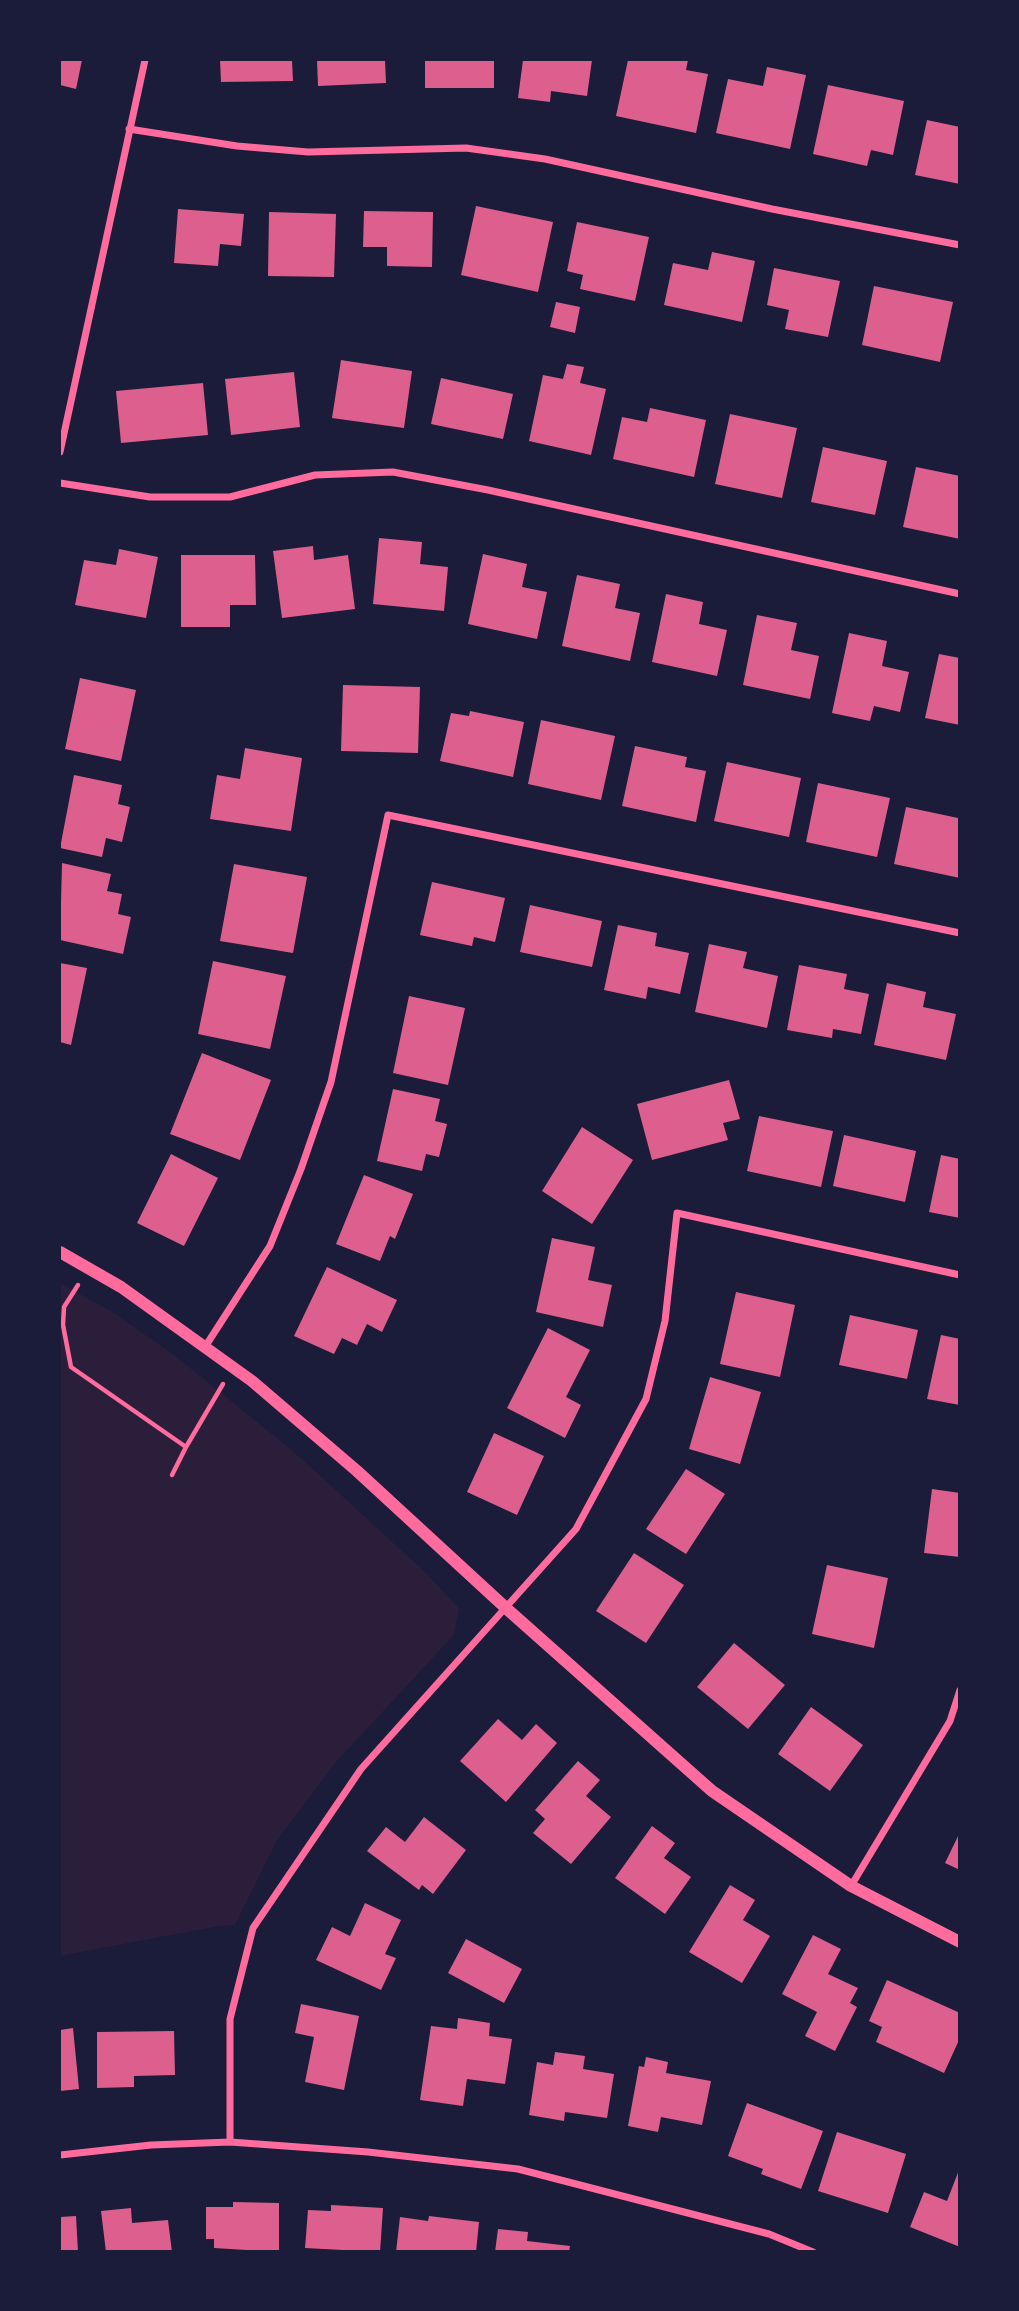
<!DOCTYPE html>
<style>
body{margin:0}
#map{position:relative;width:1019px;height:2311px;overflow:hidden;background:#1b1b3a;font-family:Karla,sans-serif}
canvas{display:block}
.frame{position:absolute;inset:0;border:61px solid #1b1b3a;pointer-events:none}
</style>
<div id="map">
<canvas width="1019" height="2311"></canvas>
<div class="frame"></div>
</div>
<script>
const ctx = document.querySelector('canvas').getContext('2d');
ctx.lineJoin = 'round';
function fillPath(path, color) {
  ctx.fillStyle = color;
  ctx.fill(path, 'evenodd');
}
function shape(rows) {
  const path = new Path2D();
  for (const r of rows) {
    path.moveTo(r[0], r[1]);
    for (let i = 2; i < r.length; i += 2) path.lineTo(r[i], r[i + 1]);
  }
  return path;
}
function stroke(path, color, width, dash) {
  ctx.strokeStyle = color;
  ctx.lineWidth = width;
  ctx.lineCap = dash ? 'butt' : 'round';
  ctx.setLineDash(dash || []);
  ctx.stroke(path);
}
const green = shape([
 [60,1283,114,1313,174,1355,292,1450,423,1570,459,1608,454,1635,337,1761,277,1840,235,1925,219,1926,60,1956]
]);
const building = shape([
 [60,60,82,60,76,89,60,85],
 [220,60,292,60,293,81,221,82],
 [317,60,385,60,386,83,318,86],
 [425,60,494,60,494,88,425,88],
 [523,60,592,60,587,96,551,91,550,102,518,98],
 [628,60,688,60,686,70,708,74,696,133,616,116],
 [767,67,806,75,790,149,716,133,728,79,763,86],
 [828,85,904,101,893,155,871,150,867,166,813,154],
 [927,120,960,127,960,184,915,175],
 [476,206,553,222,538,292,461,275],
 [178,209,244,214,241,246,220,244,218,266,174,263],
 [364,211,433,212,432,267,387,266,387,247,363,247],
 [269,212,336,214,334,277,268,276],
 [577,222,649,237,635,301,580,289,583,275,567,271],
 [712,252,755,261,742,322,664,305,673,263,708,270],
 [774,268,840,281,828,337,785,329,789,310,767,305],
 [874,286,953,302,940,362,862,345],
 [556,302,580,307,575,333,550,327],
 [341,360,412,371,404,428,332,418],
 [567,364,584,367,580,383,606,389,591,455,529,441,543,375,563,379],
 [294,372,300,427,231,435,225,379],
 [441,378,513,394,503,439,431,424],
 [203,383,208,435,121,443,116,391],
 [650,408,706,420,694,477,613,459,622,417,647,422],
 [730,414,797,428,782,498,715,484],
 [823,447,887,461,875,515,811,502],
 [916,467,960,476,960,539,903,527],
 [379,538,422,542,420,564,448,567,444,611,373,604],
 [313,546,314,560,348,555,355,609,282,618,273,551],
 [119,549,158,557,146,618,75,605,84,560,116,565],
 [483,554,527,564,522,587,547,592,537,639,468,624],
 [181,555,255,555,256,605,230,605,230,627,181,627],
 [577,575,620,584,615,608,640,613,630,661,562,646],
 [666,594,703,602,699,624,727,630,717,676,652,662],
 [757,615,797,623,791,650,819,656,810,699,743,685],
 [849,633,887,641,882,666,909,672,900,712,874,706,870,721,832,713],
 [939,654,960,658,960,725,925,718],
 [80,678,136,690,121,761,65,749],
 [343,685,420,687,418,753,341,751],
 [470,711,524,722,513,777,440,761,451,713,469,716],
 [541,720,615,736,601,800,528,784],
 [635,746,687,757,685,767,706,771,696,822,622,806],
 [245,748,302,758,291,831,210,819,217,775,240,779],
 [727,762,801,778,789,837,714,821],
 [74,775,122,785,118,804,130,807,122,842,106,838,102,857,60,848],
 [818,783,890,798,877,857,806,842],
 [906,807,958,818,960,878,894,864],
 [62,863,111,874,107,891,122,894,118,914,131,917,123,954,60,940],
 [234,864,307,877,293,953,220,941],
 [432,882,505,898,495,942,474,937,472,946,420,935],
 [530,905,602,921,592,967,520,952],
 [618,925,657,933,655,946,689,953,680,994,648,987,646,999,604,990],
 [709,944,747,952,743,968,778,976,767,1028,695,1012],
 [213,961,286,976,270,1049,198,1034],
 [60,963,87,968,71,1045,60,1042],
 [799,965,847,974,844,989,869,994,861,1034,833,1029,832,1038,787,1030],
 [887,983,926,992,923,1007,956,1014,946,1060,874,1045],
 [409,996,465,1008,448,1085,393,1073],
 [202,1053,271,1080,240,1160,170,1134],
 [729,1080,740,1119,723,1123,728,1140,652,1160,637,1104],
 [393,1089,440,1099,435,1121,447,1124,439,1157,426,1154,422,1171,377,1161],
 [759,1116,833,1131,821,1187,747,1171],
 [582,1127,633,1160,592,1224,542,1191],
 [844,1135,916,1151,905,1202,833,1186],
 [171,1154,218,1178,184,1246,137,1223],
 [941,1155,960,1159,960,1218,929,1212],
 [364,1175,413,1194,395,1239,390,1236,380,1261,336,1244],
 [552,1238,595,1247,588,1280,612,1285,603,1327,536,1312],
 [327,1267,397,1300,382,1332,367,1324,357,1345,342,1338,334,1354,294,1336],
 [736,1292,795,1305,780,1377,720,1364],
 [850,1315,918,1330,907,1379,839,1365],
 [548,1328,590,1350,566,1397,581,1405,565,1438,507,1408],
 [941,1335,960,1339,960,1405,927,1399],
 [710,1377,761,1392,740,1464,689,1449],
 [494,1433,544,1456,517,1515,467,1492],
 [686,1469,725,1494,686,1554,646,1529],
 [932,1489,960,1493,960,1557,924,1553],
 [634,1553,684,1585,646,1643,596,1611],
 [827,1565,888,1578,874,1648,812,1634],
 [734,1643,785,1685,748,1729,697,1687],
 [811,1707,863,1745,830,1791,778,1754],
 [498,1719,522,1740,536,1724,557,1743,506,1802,460,1761],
 [578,1761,600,1780,586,1796,611,1817,571,1864,533,1833,545,1819,535,1810],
 [424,1817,466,1850,433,1894,422,1885,419,1890,367,1851,386,1827,405,1842],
 [652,1826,675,1843,664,1858,691,1877,665,1914,615,1878],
 [960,1832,960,1870,945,1863],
 [730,1885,755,1900,743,1920,770,1936,742,1983,689,1952],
 [365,1903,401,1920,385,1954,396,1958,381,1990,316,1960,332,1927,350,1936],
 [813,1935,841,1949,828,1974,858,1988,850,2003,857,2007,835,2051,805,2036,817,2012,782,1994],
 [466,1939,522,1969,504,2003,448,1973],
 [887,1980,960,2013,960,2038,944,2073,876,2042,882,2027,869,2021],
 [301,2004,359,2016,344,2090,305,2082,314,2037,295,2033],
 [458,2018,490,2023,489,2036,512,2039,505,2084,467,2079,463,2106,420,2100,431,2026,457,2029],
 [73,2028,79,2089,60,2091,60,2030],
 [174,2031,175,2075,134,2076,134,2087,97,2088,97,2032],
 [555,2052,585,2056,583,2069,614,2074,607,2118,565,2112,564,2121,529,2115,537,2062,553,2065],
 [646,2057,668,2062,666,2073,711,2081,702,2125,661,2117,658,2132,628,2126,639,2066,644,2067],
 [747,2103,823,2131,801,2189,761,2174,763,2169,728,2156],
 [837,2132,906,2154,888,2213,818,2191],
 [959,2170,960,2170,960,2247,910,2227,924,2192,947,2201],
 [233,2202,279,2203,279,2252,214,2248,214,2239,206,2239,206,2207,233,2207],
 [331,2205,383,2208,380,2252,305,2248,308,2210,331,2211],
 [131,2208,132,2223,168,2220,172,2252,106,2252,101,2211],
 [76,2216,78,2252,60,2252,60,2217],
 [429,2216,479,2222,476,2252,396,2252,400,2217,428,2221],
 [498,2229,528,2232,527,2241,570,2246,569,2252,495,2252]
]);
const path = shape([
 [78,1285,64,1307,63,1325,71,1367,186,1447,172,1475],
 [186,1447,223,1384]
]);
const minor = shape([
 [129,129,237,146,308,152,466,148,545,159,772,209,960,245],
 [60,452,145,60],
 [60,483,150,497,230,497,315,475,393,472,488,490,960,594],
 [205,1347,270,1246,301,1169,331,1082,388,815,960,933],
 [851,1886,950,1721,960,1690],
 [230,2142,230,2019,253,1928,361,1769,576,1529,646,1399,665,1321,677,1213,960,1275],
 [60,2155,151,2145,230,2142,368,2152,518,2169,769,2234,813,2252]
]);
const tertiary = shape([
 [60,1252,121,1287,252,1381,357,1471,507,1609,712,1791,851,1886,960,1942]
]);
fillPath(green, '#2a1e3b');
fillPath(building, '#dd5f8e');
stroke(path, '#ff6b9d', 4.5);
stroke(minor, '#ff6b9d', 7);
stroke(tertiary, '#ff6b9d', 12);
</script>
